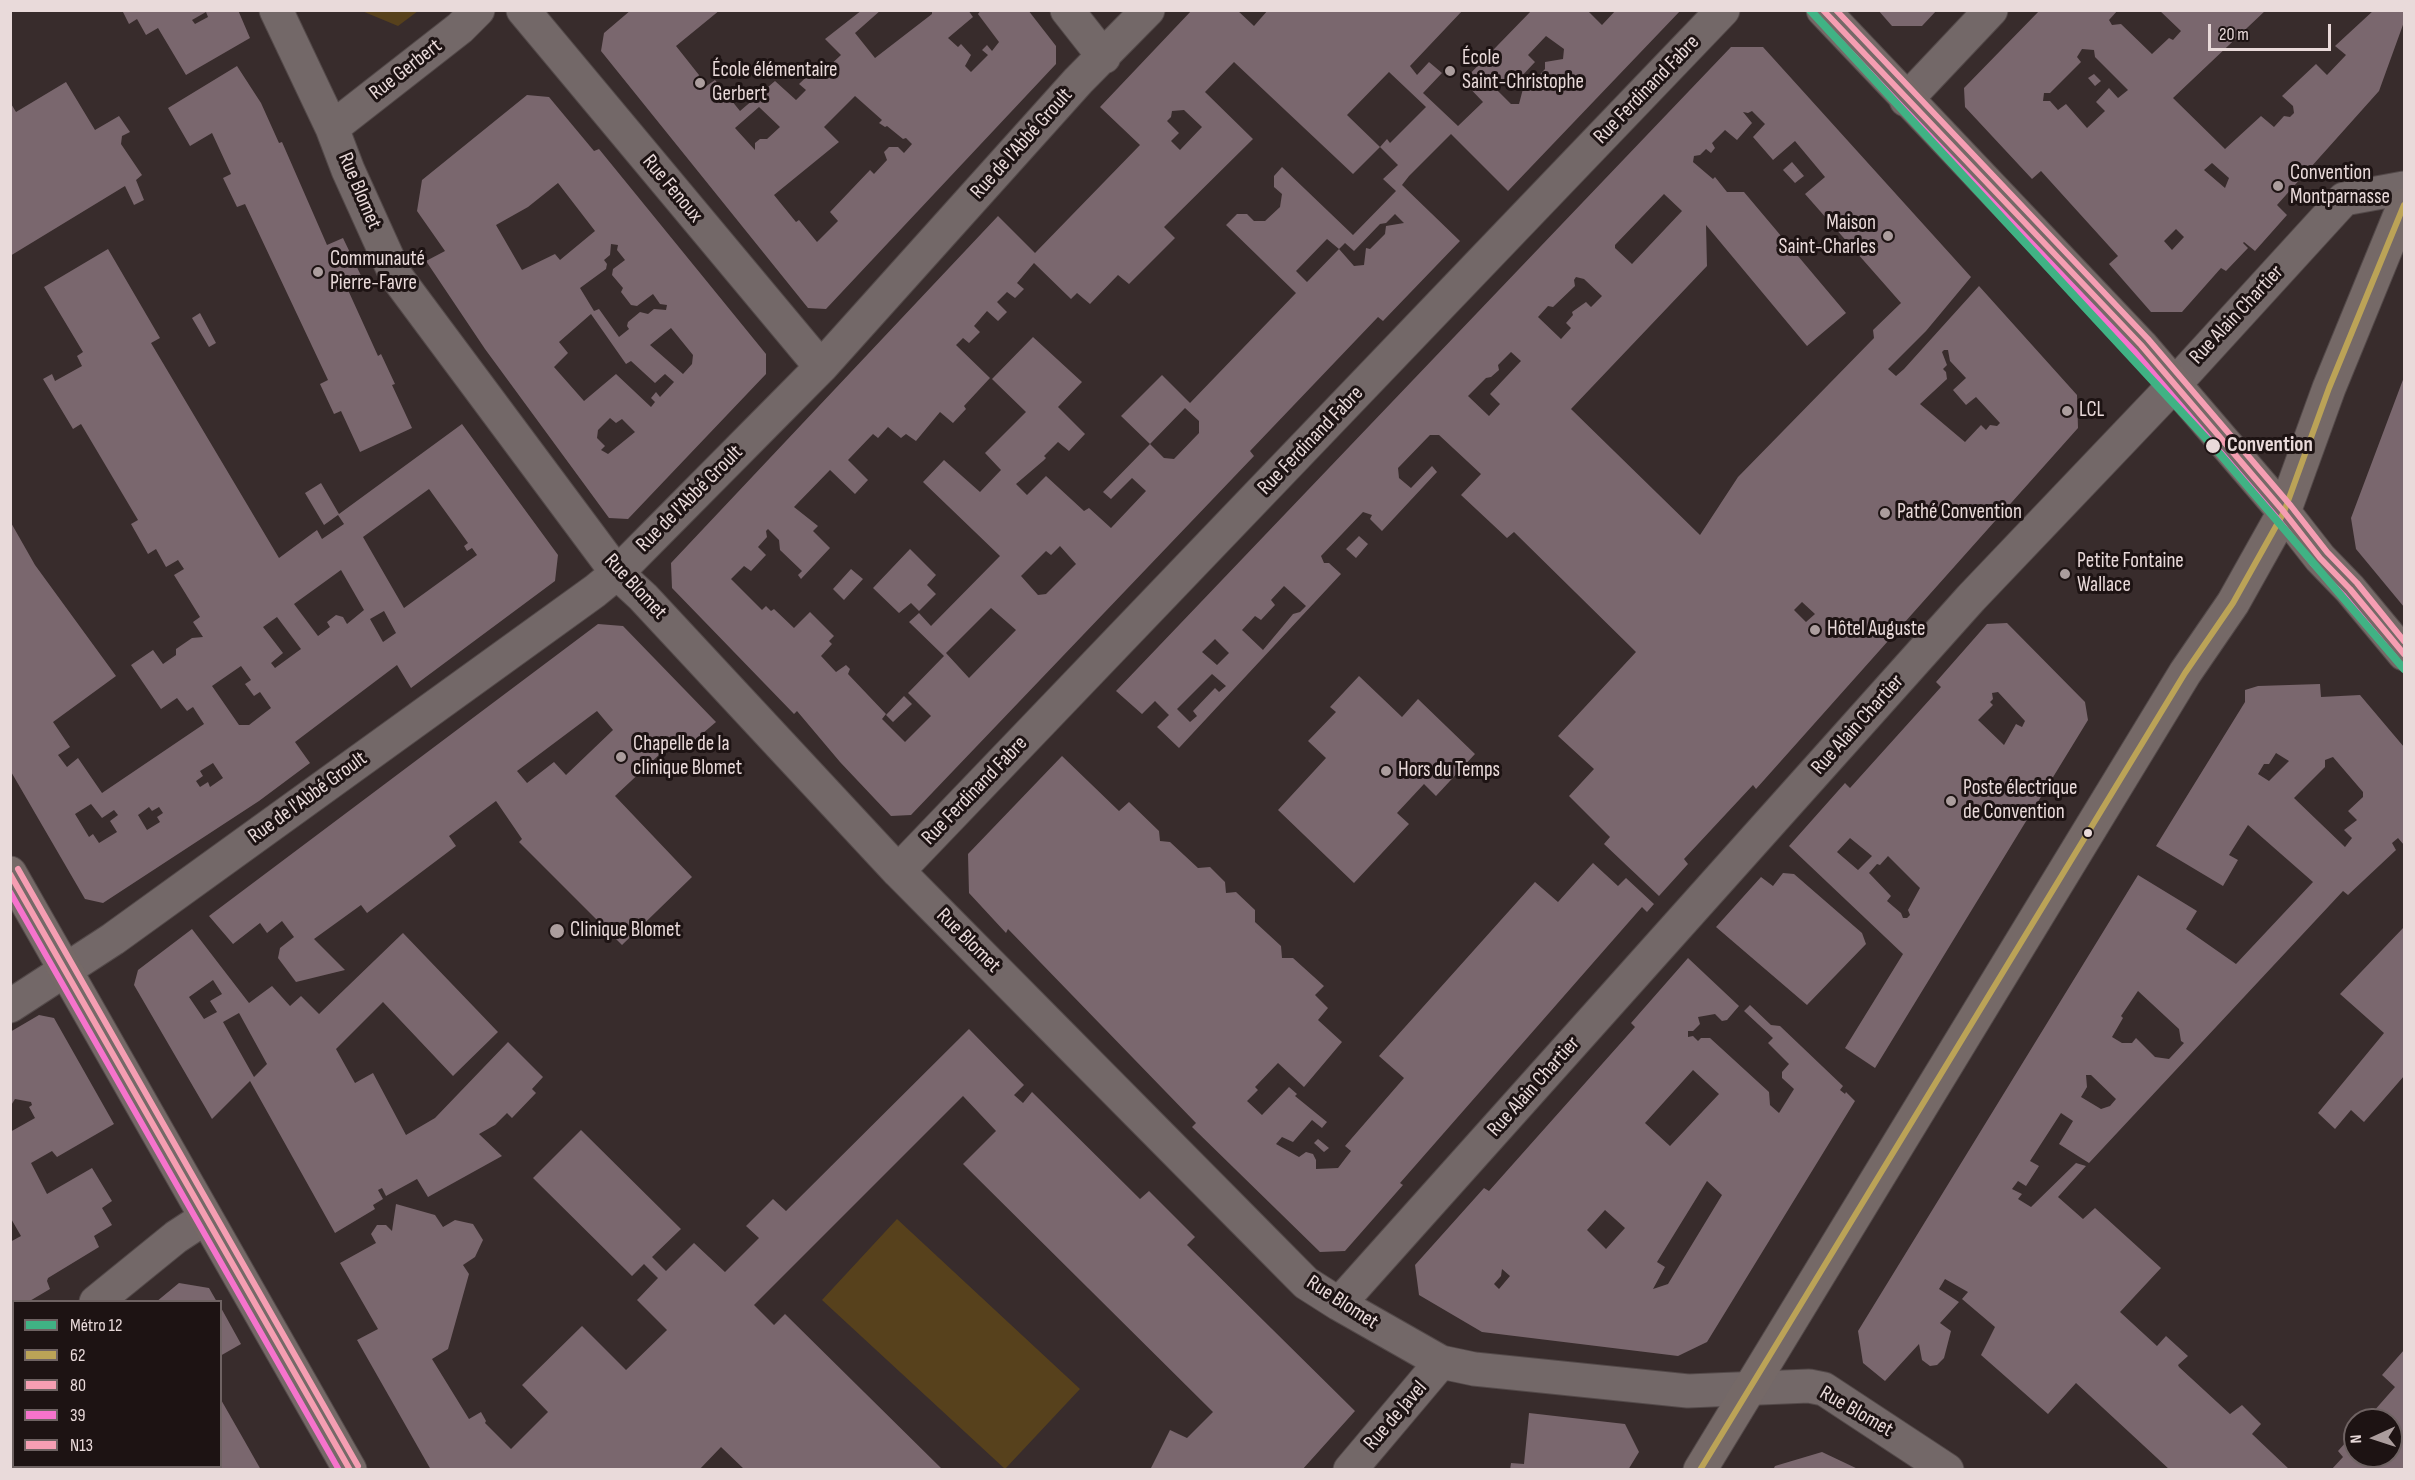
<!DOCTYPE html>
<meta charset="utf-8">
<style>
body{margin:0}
#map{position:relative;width:2415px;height:1480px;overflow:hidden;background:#382c2c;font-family:"Sofia Sans Condensed",sans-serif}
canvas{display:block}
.frame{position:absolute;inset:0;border:12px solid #e9dada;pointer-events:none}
.legend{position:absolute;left:12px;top:1300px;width:210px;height:168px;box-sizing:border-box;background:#1d1313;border:2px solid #6f6363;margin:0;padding:8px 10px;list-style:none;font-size:18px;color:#e9dada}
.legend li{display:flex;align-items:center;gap:12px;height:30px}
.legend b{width:30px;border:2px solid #6f6363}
.north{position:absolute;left:2343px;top:1408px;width:60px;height:60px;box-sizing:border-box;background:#1d1313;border:2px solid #6f6363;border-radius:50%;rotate:267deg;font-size:16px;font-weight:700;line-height:24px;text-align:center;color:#e9dada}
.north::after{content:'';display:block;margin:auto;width:21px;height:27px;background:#ab9d9d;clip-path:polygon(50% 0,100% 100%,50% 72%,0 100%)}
.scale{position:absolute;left:2208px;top:24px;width:123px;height:27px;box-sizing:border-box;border:3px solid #e9dada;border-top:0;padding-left:8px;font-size:18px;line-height:21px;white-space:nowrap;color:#e9dada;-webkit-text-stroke:4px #1d1313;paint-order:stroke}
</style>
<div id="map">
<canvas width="2415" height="1480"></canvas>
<div class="frame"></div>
<ul class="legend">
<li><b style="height:8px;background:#40b284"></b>Métro 12</li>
<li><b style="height:8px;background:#bba357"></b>62</li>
<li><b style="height:8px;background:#f59eb2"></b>80</li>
<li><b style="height:8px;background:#f673cc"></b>39</li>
<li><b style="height:8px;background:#f59eb3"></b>N13</li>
</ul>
<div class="north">N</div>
<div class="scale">20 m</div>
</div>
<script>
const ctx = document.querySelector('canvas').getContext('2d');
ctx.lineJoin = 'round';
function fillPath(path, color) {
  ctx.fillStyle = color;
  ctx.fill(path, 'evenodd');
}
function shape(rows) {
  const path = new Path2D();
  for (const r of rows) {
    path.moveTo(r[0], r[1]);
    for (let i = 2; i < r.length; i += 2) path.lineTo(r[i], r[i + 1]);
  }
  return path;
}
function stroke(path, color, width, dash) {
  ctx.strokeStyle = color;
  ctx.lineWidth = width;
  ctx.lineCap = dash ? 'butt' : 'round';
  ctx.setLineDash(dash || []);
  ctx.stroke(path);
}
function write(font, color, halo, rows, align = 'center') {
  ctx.font = font + ' "Sofia Sans Condensed",sans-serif';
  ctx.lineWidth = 6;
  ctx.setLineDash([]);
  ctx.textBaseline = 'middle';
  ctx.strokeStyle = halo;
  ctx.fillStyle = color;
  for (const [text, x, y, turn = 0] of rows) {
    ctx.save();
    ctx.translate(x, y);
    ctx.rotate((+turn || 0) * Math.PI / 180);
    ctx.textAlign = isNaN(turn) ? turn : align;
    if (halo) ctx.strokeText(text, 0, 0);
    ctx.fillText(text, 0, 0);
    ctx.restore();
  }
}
const green = shape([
 [362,11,418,11,398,26],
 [897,1219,1080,1389,1005,1469,822,1300]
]);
const building = shape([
 [122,10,238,10,250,38,186,75,158,28,146,35,137,19,129,24],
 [206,12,208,17,195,24,192,20],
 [631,10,720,10,676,46,699,75,697,79,705,87,715,80,740,111,775,81,796,100,806,90,799,84,821,63,827,68,841,55,825,39,862,10,881,10,855,33,875,58,932,14,932,10,968,10,973,17,948,38,958,47,961,44,971,55,965,66,971,72,988,55,982,50,987,45,992,51,999,42,978,14,981,10,1028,10,1056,46,1056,64,826,309,808,308,601,51,604,33],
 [855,96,882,120,879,123,885,127,887,126,903,139,906,138,912,144,904,153,898,147,889,147,884,152,887,160,874,174,870,170,830,212,838,221,817,242,799,220,796,222,774,195,839,142,824,127],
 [759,107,780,127,767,139,760,139,755,143,755,150,735,128],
 [1192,10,1237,10,1254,26,1268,10,1463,10,1410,66,1417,75,1429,62,1442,73,1423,93,1458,126,1483,102,1463,81,1532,10,1587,10,1602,25,1616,10,1681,10,1508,191,1451,134,1409,176,1402,185,1460,241,1383,321,1378,317,1356,340,1250,451,1254,456,911,815,891,816,840,762,797,711,794,714,672,588,671,563,998,216,1035,253,1140,145,1100,107],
 [1546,36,1564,49,1563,59,1545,62,1545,69,1529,86,1524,85,1519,104,1511,104,1496,89,1512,71,1520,78,1535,62,1528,55],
 [1234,62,1353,174,1380,147,1398,165,1383,179,1396,191,1353,235,1282,167,1274,176,1274,187,1282,194,1280,207,1265,221,1254,221,1247,214,1237,214,1226,225,1296,293,1190,403,1162,375,1121,416,1150,444,1103,492,1111,499,1132,478,1146,491,1111,528,1089,508,1084,511,1046,476,1027,495,1016,484,1043,461,1046,458,1044,456,1058,442,1069,451,1085,434,1058,407,1082,382,1033,337,992,379,1026,412,985,453,1001,470,980,492,944,460,923,482,1000,556,931,626,919,613,909,622,944,656,908,693,931,716,905,742,882,719,886,714,848,674,850,669,846,665,836,672,821,656,832,644,829,641,834,636,810,612,794,628,774,609,771,611,766,606,762,610,731,579,744,566,751,571,766,555,758,547,767,537,766,531,768,529,779,540,780,550,802,571,798,575,801,579,830,548,813,531,818,526,794,507,830,470,855,494,868,480,848,460,873,434,878,438,888,427,901,438,906,434,916,441,940,412,953,423,966,409,964,406,990,378,956,345,963,338,969,343,980,332,974,326,987,311,998,321,1007,312,997,302,1007,292,1015,298,1024,289,1017,283,1034,263,1071,299,1077,293,1090,304,1118,275,1129,284,1175,238,1164,227,1253,139,1205,92],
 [1389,72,1426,107,1390,143,1387,139,1380,147,1347,115],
 [1184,110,1202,127,1180,150,1171,141,1179,133,1167,121,1171,117,1172,111],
 [1395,214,1404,223,1386,226,1385,234,1370,249,1366,248,1364,265,1354,266,1339,249,1307,282,1296,271,1327,239,1339,249,1345,243,1354,251,1380,224,1386,223],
 [1185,408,1199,421,1199,433,1174,459,1164,458,1150,444],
 [1060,546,1076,564,1046,594,1038,595,1021,576,1046,551,1051,555],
 [991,608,1016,630,969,678,946,653],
 [1878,10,1937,10,1922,26,1892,26],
 [2040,10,2118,10,2109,20,2112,25,2121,24,2152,54,2169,38,2173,40,2181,31,2159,10,2266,10,2173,98,2225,149,2261,116,2274,127,2284,116,2290,117,2294,113,2293,106,2282,96,2316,64,2327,75,2346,55,2335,46,2374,10,2404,10,2404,22,2379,91,2277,205,2287,215,2255,251,2244,242,2243,243,2248,248,2226,271,2221,268,2182,312,2151,312,2109,264,2118,256,2041,171,2032,179,1965,107,1964,88],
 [2082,49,2094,50,2095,57,2128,90,2118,98,2109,88,2096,102,2105,111,2087,128,2066,104,2058,110,2050,101,2043,101,2044,93,2050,93,2081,62,2077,57],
 [2212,163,2229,178,2225,188,2204,170],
 [2176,229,2184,237,2172,250,2164,241],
 [1731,47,1763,47,1971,277,1926,331,1888,369,1896,376,1904,369,1979,286,2077,395,2078,428,1756,789,1753,785,1684,859,1688,864,1659,896,1604,844,1610,837,1569,796,1594,769,1558,736,1636,652,1514,532,1507,538,1461,495,1481,474,1439,435,1430,435,1398,468,1399,478,1411,488,1432,466,1437,472,1382,531,1370,519,1372,515,1363,512,1321,556,1324,563,1329,563,1341,574,1179,748,1157,727,1169,715,1155,701,1142,714,1116,691],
 [1752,111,1765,124,1753,137,1773,160,1795,141,1825,177,1805,194,1901,303,1873,330,1874,338,1738,477,1700,535,1571,409,1707,266,1706,225,1807,346,1846,313,1744,192,1727,192,1715,177,1713,179,1693,162,1694,156,1700,155,1706,149,1711,153,1715,148,1712,143,1725,130,1737,140,1752,123,1743,112,1748,113],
 [1664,194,1682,211,1632,264,1615,248,1615,245],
 [1576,277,1584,279,1602,296,1591,307,1586,302,1572,312,1573,315,1566,323,1571,328,1561,339,1538,317,1548,306,1553,307,1575,286,1574,280],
 [1944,350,1948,350,1950,361,1966,378,1953,390,1966,405,1976,397,2000,423,1997,426,1990,425,1986,430,1981,425,1965,442,1920,404,1947,379,1946,372,1943,369,1947,365,1942,352],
 [1511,352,1521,361,1490,394,1500,404,1489,416,1468,396,1486,378,1491,377,1499,370,1498,365],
 [1284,586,1306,606,1300,612,1293,614,1263,650,1242,630,1255,616,1261,620,1275,605,1271,600],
 [1802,602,1815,614,1806,622,1794,610],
 [1215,639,1229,653,1217,665,1202,652],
 [1212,674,1226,686,1219,692,1215,688,1193,711,1197,716,1190,722,1177,709],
 [237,66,261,103,279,143,282,142,327,245,343,238,365,284,348,290,378,356,381,354,395,384,392,385,412,428,360,452,341,411,334,414,320,384,328,380,245,204,237,207,223,178,231,174,212,133,190,146,168,108],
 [2094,74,2101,81,2095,86,2088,78],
 [66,82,95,130,119,116,130,132,122,136,121,144,142,175,136,180,144,200,134,205,125,186,10,256,10,102,16,112],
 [527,95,549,97,594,151,599,149,766,354,766,374,628,519,609,518,485,349,426,261,445,251,417,211,422,180],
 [558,183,595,231,560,260,555,254,522,270,496,225,528,207],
 [611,244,618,245,617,250,625,260,613,269,612,275,623,288,621,292,631,305,637,306,653,294,660,304,667,305,666,310,654,309,648,314,640,312,628,322,627,326,629,329,619,337,599,309,594,311,580,288,606,269,607,264,604,260,610,255],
 [591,314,626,364,631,361,655,383,665,374,674,382,660,397,656,392,651,398,655,402,651,407,616,374,584,401,554,367,568,353,559,342],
 [671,328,693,355,692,364,683,374,650,345],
 [610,418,616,423,622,419,635,432,608,454,601,450,605,446,597,438,598,430],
 [1792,162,1804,176,1795,183,1783,170],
 [108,249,160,338,151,343,279,558,317,530,322,539,344,524,338,515,324,525,305,493,321,483,339,514,462,424,558,555,555,581,411,688,397,665,295,742,310,763,259,801,103,903,85,899,10,770,10,521,35,565,116,676,53,722,70,747,58,755,67,767,78,758,102,793,204,724,193,707,187,711,177,698,161,709,131,665,153,650,163,664,176,655,176,649,192,638,203,637,193,622,200,617,174,575,184,569,178,560,166,567,156,549,148,554,131,524,138,520,81,424,73,429,43,379,52,374,55,381,82,366,77,356,83,352,44,287],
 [429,489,468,543,464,546,467,551,472,548,477,555,404,608,363,537],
 [341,570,364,610,347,624,343,617,336,615,327,622,330,627,318,636,294,604],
 [384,611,396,633,383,642,370,619],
 [277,617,301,649,275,668,271,663,283,653,263,627],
 [241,666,251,680,245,684,254,696,260,692,271,708,249,725,239,725,212,686],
 [213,763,223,778,210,787,208,782,200,787,196,781,203,776,200,771],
 [91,804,102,818,114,810,118,815,110,821,117,832,99,843,93,834,89,837,75,814],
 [149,807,152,811,159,807,163,813,157,817,160,822,147,830,138,815],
 [200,313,216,343,209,347,192,318],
 [2404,377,2404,607,2356,549,2351,518],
 [1359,536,1368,544,1356,558,1346,549],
 [910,549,936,575,927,585,936,594,919,611,911,603,899,613,873,588],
 [851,569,863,579,844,600,833,589],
 [2007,623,2085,702,2088,720,1875,1068,1845,1048,1903,954,1789,846,1845,783,1850,788,1941,687,1936,682,1987,624],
 [1998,692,2025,721,2022,727,2016,724,2004,745,1978,720,1993,705,1990,702,1993,699,1992,693],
 [1850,838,1872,856,1858,870,1837,852],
 [1888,856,1920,888,1908,910,1910,915,1907,918,1903,918,1901,913,1887,901,1891,896,1869,873,1877,864,1880,865],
 [598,624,623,626,716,722,689,745,676,739,615,796,692,877,622,945,519,842,522,839,496,801,449,836,456,846,367,913,361,905,314,939,345,970,296,982,278,958,280,948,294,937,282,921,267,933,260,923,233,944,209,916],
 [597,711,613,730,566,775,554,762,527,783,517,771],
 [1359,676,1402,717,1418,699,1475,754,1436,796,1424,784,1397,813,1409,824,1354,883,1278,810,1326,758,1308,741,1336,712,1330,707],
 [2320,684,2321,697,2360,695,2404,747,2404,845,2398,838,2392,843,2396,850,2348,895,2343,891,2089,1163,2059,1144,2073,1121,2061,1113,2030,1161,2039,1166,2026,1186,2018,1181,2012,1189,2022,1194,2018,1199,2031,1207,2076,1163,2086,1166,2058,1197,2083,1219,2095,1208,2161,1268,2120,1312,2157,1346,2166,1336,2188,1356,2178,1365,2179,1367,2230,1414,2242,1405,2261,1424,2252,1434,2290,1470,2170,1470,2076,1383,2048,1414,1981,1355,1995,1327,1962,1299,1968,1292,1945,1279,1939,1289,1959,1302,1940,1323,1951,1331,1944,1358,1937,1365,1930,1366,1922,1360,1919,1344,1885,1381,1863,1363,1858,1331,2138,875,2197,911,2186,929,2236,964,2313,882,2248,825,2229,855,2238,860,2223,886,2156,846,2245,702,2245,690,2258,686],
 [2276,753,2289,761,2269,781,2258,774,2264,764,2269,764],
 [2333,757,2363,792,2363,797,2348,811,2357,820,2344,830,2352,838,2345,847,2294,798,2325,767,2325,760],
 [2138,991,2179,1029,2181,1041,2184,1043,2169,1059,2155,1057,2136,1038,2132,1043,2122,1043,2112,1037,2123,1018,2121,1016],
 [2086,1075,2091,1075,2116,1099,2110,1106,2101,1109,2081,1097,2087,1087],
 [904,696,912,704,893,722,886,715],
 [1062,756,1119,811,1129,802,1159,831,1160,841,1170,842,1198,868,1210,867,1225,882,1226,893,1236,892,1255,910,1255,922,1281,946,1282,958,1293,958,1324,986,1315,995,1328,1008,1318,1020,1342,1042,1304,1087,1278,1063,1255,1087,1258,1090,1247,1101,1262,1115,1289,1087,1297,1094,1295,1096,1327,1122,1322,1128,1312,1120,1293,1142,1282,1137,1276,1144,1299,1157,1306,1152,1313,1154,1316,1160,1316,1169,1338,1168,1351,1151,1345,1146,1404,1078,1379,1056,1535,882,1558,902,1593,863,1618,886,1626,878,1654,904,1647,912,1642,907,1400,1183,1403,1185,1345,1251,1320,1252,1192,1127,1196,1123,1008,929,1006,933,969,893,968,854],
 [1783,873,1794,874,1862,933,1866,944,1807,1005,1716,927,1761,877,1773,886],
 [2404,927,2404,1076,2364,1122,2351,1110,2335,1129,2318,1113,2384,1033,2340,994],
 [192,929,249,1003,272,986,290,1006,301,996,319,1014,403,933,498,1032,453,1076,383,1002,336,1049,355,1083,373,1073,406,1135,435,1118,508,1042,543,1077,532,1089,536,1093,512,1118,507,1113,495,1125,479,1134,502,1156,428,1197,417,1179,386,1196,382,1188,378,1190,383,1199,373,1205,375,1209,335,1233,250,1081,212,1119,134,985,138,970],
 [213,980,222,994,210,1001,217,1012,204,1019,189,997],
 [239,1013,267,1064,254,1077,223,1022],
 [1688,958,1739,1006,1727,1020,1722,1021,1715,1014,1698,1017,1700,1024,1693,1031,1688,1031,1688,1037,1693,1036,1698,1041,1701,1038,1710,1038,1769,1092,1770,1105,1779,1113,1794,1089,1782,1078,1782,1072,1789,1064,1768,1043,1773,1038,1744,1011,1750,1005,1771,1025,1780,1026,1843,1086,1840,1090,1845,1094,1846,1092,1855,1101,1707,1342,1678,1356,1482,1332,1419,1295,1415,1265,1484,1188,1489,1191,1635,1027,1631,1023],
 [1693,1070,1719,1094,1670,1146,1645,1123],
 [1707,1181,1722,1195,1668,1284,1653,1289,1665,1267,1657,1262],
 [1605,1210,1625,1228,1606,1249,1587,1230],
 [1502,1269,1510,1276,1499,1289,1494,1284,1501,1276],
 [39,1015,54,1018,114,1124,57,1157,52,1151,31,1163,47,1194,92,1168,112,1201,102,1208,112,1225,94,1236,99,1247,48,1278,47,1281,50,1289,28,1302,14,1302,14,1310,10,1312,10,1242,21,1236,10,1217,10,1132,35,1118,29,1107,32,1105,31,1102,15,1099,10,1107,10,1032],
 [969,1029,1024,1085,1014,1095,1023,1103,1032,1092,1140,1199,1149,1191,1195,1237,1187,1245,1355,1411,1302,1470,1150,1470,1170,1430,1187,1438,1213,1412,963,1164,996,1131,963,1096,754,1305,774,1325,785,1314,943,1470,745,1470,721,1447,699,1470,431,1470,357,1340,378,1329,340,1263,376,1243,371,1234,377,1225,386,1225,392,1231,396,1204,435,1215,443,1227,455,1220,473,1224,483,1240,475,1257,463,1265,469,1274,448,1349,432,1359,469,1419,481,1412,486,1421,485,1423,511,1449,548,1412,522,1385,582,1326,626,1370,667,1330,637,1300,658,1278,644,1264,632,1276,533,1178,581,1130,681,1229,652,1257,666,1271,694,1243,725,1272,759,1238,746,1226,773,1199,786,1211],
 [1318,1139,1329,1148,1324,1152,1314,1143],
 [179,1283,209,1288,217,1302,156,1302],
 [220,1306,241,1344,220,1356],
 [2404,1350,2404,1470,2331,1470,2343,1457,2338,1451,2355,1432,2355,1456,2391,1456,2391,1420,2366,1420,2395,1387,2382,1375],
 [220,1398,244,1440,261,1470,180,1470,178,1467,220,1467],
 [1529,1413,1625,1424,1639,1452,1628,1470,1510,1470,1511,1463,1524,1464],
 [14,1416,14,1467,153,1467,155,1470,10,1470,10,1419],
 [1822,1452,1860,1470,1773,1470,1775,1466]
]);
const street = shape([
 [276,10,332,128,348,170,396,276,617,573,643,597,898,871,1306,1283,1339,1304,1441,1362,1474,1369,1688,1391,1809,1386,1824,1389,1947,1470],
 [523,10,821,367],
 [1067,10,1104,57],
 [1906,100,1991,10],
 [332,128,460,28,478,10],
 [898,871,1723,10],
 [10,1006,113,939,595,591,617,573,821,367,1078,81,1148,10],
 [96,1302,176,1237,205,1218],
 [1339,1304,1971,598,2174,385,2344,199,2404,188],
 [10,1370,14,1367],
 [1350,1470,1441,1362]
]);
const secondary = shape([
 [1823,10,2141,345,2284,512,2320,558,2350,589,2404,654],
 [10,873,350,1470],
 [1700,1470,2185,673,2233,603,2284,512,2329,388,2404,205]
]);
const bus1 = shape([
 [1700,1470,2185,673,2233,603,2284,512,2329,388,2404,205]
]);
const bus2 = shape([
 [1823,10,2141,345,2284,512,2320,558,2350,589,2404,654],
 [10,874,350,1470]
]);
const bus3 = shape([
 [1816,16,2134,351,2277,518,2313,564,2343,595,2397,660],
 [10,892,339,1470]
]);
const bus4 = shape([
 [1836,10,2148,339,2291,506,2327,552,2357,583,2404,641],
 [18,869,358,1466]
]);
const metro1 = shape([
 [1810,10,2213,446,2404,669]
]);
const markers = [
 [1450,71,6,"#ab9d9d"],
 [700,83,6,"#ab9d9d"],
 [2278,186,6,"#ab9d9d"],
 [1888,236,6,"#ab9d9d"],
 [318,272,6,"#ab9d9d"],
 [2067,411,6,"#ab9d9d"],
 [2213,446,8,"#e9dada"],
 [1885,513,6,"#ab9d9d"],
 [2065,574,6,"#ab9d9d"],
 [1815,630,6,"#ab9d9d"],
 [621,757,6,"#ab9d9d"],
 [1386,771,6,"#ab9d9d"],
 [1951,801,6,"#ab9d9d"],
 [2088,833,5,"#e9dada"],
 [557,931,8,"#ab9d9d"]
];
const poiNames = [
 ["École",1462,59],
 ["Saint-Christophe",1462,83],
 ["École élémentaire",712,71],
 ["Gerbert",712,95],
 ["Convention",2290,174],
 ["Montparnasse",2290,198],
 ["Maison",1876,224,"right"],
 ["Saint-Charles",1876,248,"right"],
 ["Communauté",330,260],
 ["Pierre-Favre",330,284],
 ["LCL",2079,411],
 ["Pathé Convention",1897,513],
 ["Petite Fontaine",2077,562],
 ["Wallace",2077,586],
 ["Hôtel Auguste",1827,630],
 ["Chapelle de la",633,745],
 ["clinique Blomet",633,769],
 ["Hors du Temps",1398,771],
 ["Poste électrique",1963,789],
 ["de Convention",1963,813],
 ["Clinique Blomet",570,931]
];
const streetNames = [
 ["Rue Gerbert",406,70,-38],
 ["Rue Ferdinand Fabre",1647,90,-46],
 ["Rue de l'Abbé Groult",1022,144,-48],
 ["Rue Fenoux",672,189,50],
 ["Rue Blomet",359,191,67],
 ["Rue Alain Chartier",2237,315,-47],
 ["Rue Ferdinand Fabre",1311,441,-46],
 ["Rue de l'Abbé Groult",690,499,-45],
 ["Rue Blomet",635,587,47],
 ["Rue Alain Chartier",1858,725,-48],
 ["Rue Ferdinand Fabre",975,791,-46],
 ["Rue de l'Abbé Groult",308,798,-36],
 ["Rue Blomet",968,941,45],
 ["Rue Alain Chartier",1534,1087,-48],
 ["Rue Blomet",1342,1303,33],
 ["Rue Blomet",1856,1412,30],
 ["Rue de Javel",1396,1416,-49]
];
const stopNames = [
 ["Convention",2227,446]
];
fillPath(green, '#57411c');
fillPath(building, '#7a676e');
stroke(street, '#534949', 35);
stroke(secondary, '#534949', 35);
stroke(street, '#736868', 33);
stroke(secondary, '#756967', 33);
stroke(bus1, '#bba357', 6);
stroke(bus2, '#f59eb2', 6);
stroke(bus3, '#f673cc', 6);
stroke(bus4, '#f59eb3', 6);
stroke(metro1, '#40b284', 8);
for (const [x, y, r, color] of markers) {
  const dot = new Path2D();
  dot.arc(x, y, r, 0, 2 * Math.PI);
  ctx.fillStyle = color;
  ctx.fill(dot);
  stroke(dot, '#1d1313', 2);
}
write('21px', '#e9dada', '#1d1313', poiNames, 'left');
write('21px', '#e9dada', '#1d1313', streetNames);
write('bold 21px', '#e9dada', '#1d1313', stopNames, 'left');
</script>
